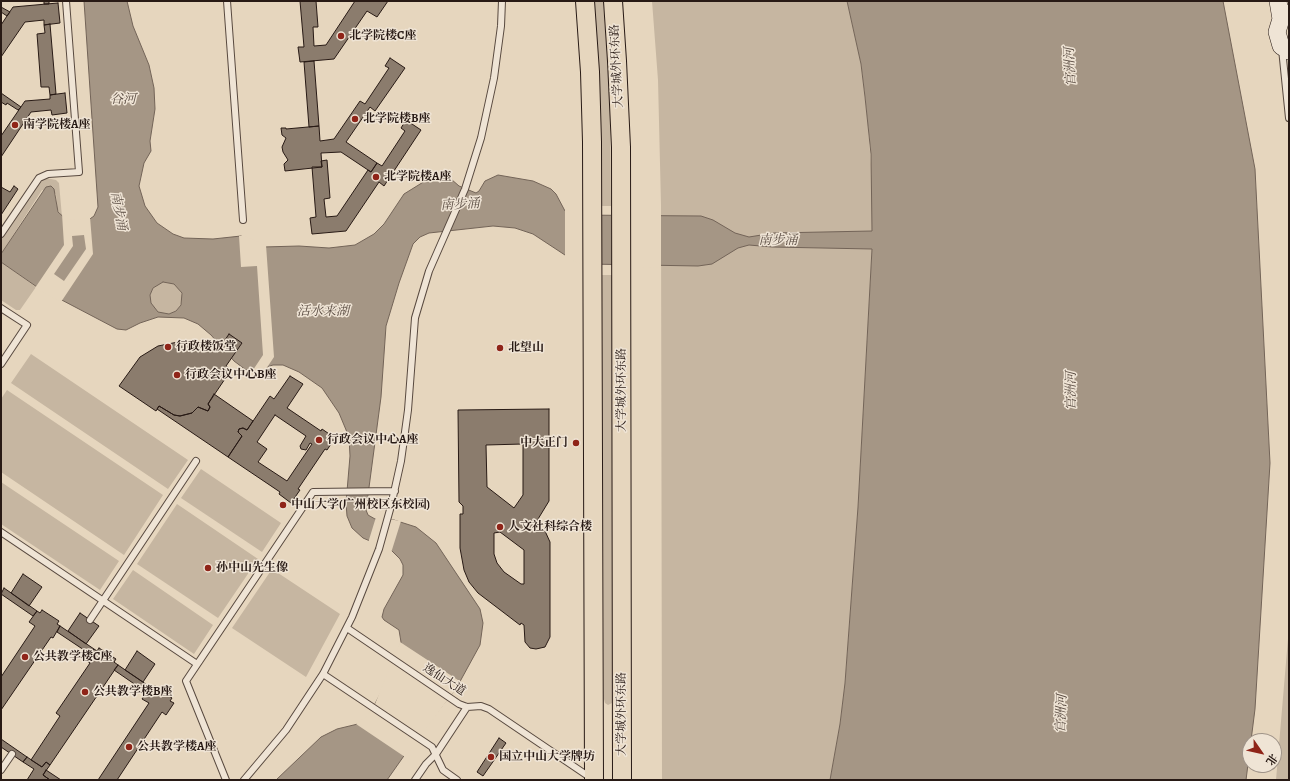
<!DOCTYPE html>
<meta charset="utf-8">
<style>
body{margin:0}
#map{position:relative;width:1290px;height:781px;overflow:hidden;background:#e6d6be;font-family:Alegreya,"Noto Serif SC",serif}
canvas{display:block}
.frame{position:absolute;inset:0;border:2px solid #281a15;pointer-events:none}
.north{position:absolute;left:1242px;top:733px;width:40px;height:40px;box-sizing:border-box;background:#efe4d5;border:1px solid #9f9388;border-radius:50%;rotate:124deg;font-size:11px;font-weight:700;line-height:16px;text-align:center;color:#281a15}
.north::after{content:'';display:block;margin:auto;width:14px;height:18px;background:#8f2418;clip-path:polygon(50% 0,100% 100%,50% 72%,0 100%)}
</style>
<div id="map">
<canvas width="1290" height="781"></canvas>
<div class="frame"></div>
<div class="north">北</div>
</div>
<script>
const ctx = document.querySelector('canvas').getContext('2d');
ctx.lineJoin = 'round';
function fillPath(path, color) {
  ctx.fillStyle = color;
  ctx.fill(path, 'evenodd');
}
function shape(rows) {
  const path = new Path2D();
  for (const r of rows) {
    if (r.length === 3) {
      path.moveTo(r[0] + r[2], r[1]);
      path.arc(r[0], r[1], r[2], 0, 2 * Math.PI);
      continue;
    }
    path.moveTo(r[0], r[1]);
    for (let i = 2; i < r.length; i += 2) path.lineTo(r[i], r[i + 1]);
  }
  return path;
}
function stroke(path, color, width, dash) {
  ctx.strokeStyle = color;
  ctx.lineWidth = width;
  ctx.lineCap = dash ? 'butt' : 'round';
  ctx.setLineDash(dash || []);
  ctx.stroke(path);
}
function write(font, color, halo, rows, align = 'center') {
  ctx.font = font + ' Alegreya,"Noto Serif SC",serif';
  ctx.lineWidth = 3;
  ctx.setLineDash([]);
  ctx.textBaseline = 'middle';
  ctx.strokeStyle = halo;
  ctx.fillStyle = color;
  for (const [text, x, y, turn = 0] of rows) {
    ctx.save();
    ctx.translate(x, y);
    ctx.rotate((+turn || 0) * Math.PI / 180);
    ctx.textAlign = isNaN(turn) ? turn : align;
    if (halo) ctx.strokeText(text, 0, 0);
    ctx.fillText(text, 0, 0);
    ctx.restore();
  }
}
const green = shape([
 [593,1,603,1,604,16,610,100,611,206,602,206,599,71],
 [652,1,847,1,861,64,868,125,872,178,872,249,858,507,845,683,840,724,830,780,662,780,661,205,658,80],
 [46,178,56,180,59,183,62,217,57,209,56,194,42,190,1,254,1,239,39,183],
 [1,262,36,287,20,310,16,310,1,300],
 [602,275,612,275,614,699,612,703,608,705,605,703,604,699],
 [166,298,16],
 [31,354,188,460,168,489,11,383],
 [7,390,163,495,124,555,1,472,1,399],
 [201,469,281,523,262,552,181,498],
 [1,482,119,561,100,590,1,524],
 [177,504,258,559,218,618,137,564],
 [272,569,340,614,306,677,232,628],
 [133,570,213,625,194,654,113,599],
 [1289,627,1289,780,1276,780]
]);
const water = shape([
 [84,1,127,1,133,26,149,65,154,88,155,109,150,141,151,151,144,163,139,186,145,206,157,223,173,234,184,238,213,239,241,236,263,247,299,246,329,248,355,245,374,234,384,224,404,194,425,181,438,178,451,179,459,186,476,193,479,191,485,181,498,175,533,181,551,189,556,194,565,211,574,215,701,216,713,220,735,233,749,237,774,233,872,231,871,154,865,97,861,64,847,1,1223,1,1255,169,1270,463,1255,709,1246,780,830,780,840,724,845,683,858,507,872,249,772,247,749,245,738,248,712,264,698,266,588,264,568,257,533,234,515,228,493,226,429,233,420,237,413,244,399,283,386,326,381,397,366,510,368,515,375,519,394,520,416,527,436,543,480,609,483,623,480,645,457,687,413,743,387,780,276,780,321,737,337,729,362,723,367,719,387,681,401,642,399,630,384,620,382,617,384,609,403,575,403,565,400,559,391,550,363,538,352,528,347,516,346,503,350,456,349,437,339,413,322,388,299,372,283,365,273,365,254,371,246,370,234,361,211,335,198,324,184,318,158,317,140,323,126,330,117,329,37,287,1,262,1,254,46,187,51,186,54,189,58,212,68,221,87,221,94,216,98,207,84,1],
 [163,282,174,284,182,293,181,305,176,311,169,314,158,312,151,303,150,295,153,288,163,282]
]);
const pier = shape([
 [565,208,574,213,602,213,602,266,580,264,565,257],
 [611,213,661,213,661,268,612,267],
 [62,214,69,219,76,220,90,217,93,254,61,302,35,288,64,245],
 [84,235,86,249,64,281,54,274,73,246,72,236],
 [239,236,245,236,266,245,274,357,266,369,254,373,251,373,263,355,257,266,241,267],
 [376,517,401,521,391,553,368,543],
 [400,642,461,682,405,757,356,724,366,717,375,704]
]);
const building = shape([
 [44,1,49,1,49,4,44,4,44,1],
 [300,1,316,1,318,27,313,27,314,46,326,45,355,1,388,1,377,17,367,11,334,59,300,62,298,47,304,47,300,1],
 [58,3,60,23,44,25,44,20,25,22,1,57,1,25,13,7,58,3],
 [1,7,10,12,7,16,1,12,1,7],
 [50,24,56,94,50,95,49,87,41,87,37,34,45,33,44,25,50,24],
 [390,58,405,68,375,111,370,107,346,142,377,163,371,172,341,152,321,153,322,167,285,171,284,164,288,160,283,152,282,147,286,138,282,135,281,128,286,128,286,129,319,126,320,141,334,139,360,101,365,104,389,68,385,66,390,58],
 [314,61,319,126,309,127,304,62,314,61],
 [1,93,21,107,18,110,7,103,6,105,1,102,1,93],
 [65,93,67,113,52,115,51,110,31,112,1,157,1,136,25,101,50,99,50,95,65,93],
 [406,120,421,130,384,186,379,182,346,231,312,234,310,218,316,217,312,167,322,167,321,161,327,160,330,198,324,199,326,217,337,216,368,170,371,172,377,163,382,166,405,131,401,128,406,120],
 [14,186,18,189,1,215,1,187,10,192,14,186],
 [229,334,242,343,226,366,231,370,208,404,210,407,208,411,198,407,192,413,180,416,174,415,159,406,156,411,119,386,140,357,158,346,178,342,188,342,208,347,217,352,229,334],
 [290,376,303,384,287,408,321,431,322,429,335,438,327,450,325,449,298,489,300,490,291,503,279,494,280,492,228,457,242,436,238,432,239,429,243,428,247,430,270,396,274,399,290,376],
 [275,415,306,436,300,446,301,449,306,450,310,443,312,444,287,481,258,462,267,449,257,442,275,415],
 [214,394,253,421,247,430,243,428,239,429,238,432,242,436,228,457,157,409,159,406,174,415,180,416,192,413,198,407,208,411,210,407,208,404,214,394],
 [549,409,549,501,535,524,545,531,550,542,550,637,545,647,536,649,530,648,525,642,524,625,521,623,520,625,478,593,469,582,464,570,460,548,460,514,463,514,463,506,459,502,458,410,549,409],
 [523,444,523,495,514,508,487,487,486,445,523,444],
 [500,532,524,550,524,584,521,584,504,572,497,563,494,554,494,533,500,532],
 [23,574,42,587,29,606,11,593,23,574],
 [4,588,37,611,33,616,1,594,4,588],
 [42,610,59,621,57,624,60,626,53,638,51,637,1,710,1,677,35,626,29,622,37,611,40,613,42,610],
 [80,613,99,626,86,644,68,631,80,613],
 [60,626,94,649,90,654,57,632,60,626],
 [99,648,116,659,114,662,118,665,50,765,46,762,42,767,31,760,60,716,56,713,90,663,86,660,94,649,97,651,99,648],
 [137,651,155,664,143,682,125,670,137,651],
 [118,665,150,687,146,692,114,670,118,665],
 [155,686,172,698,170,701,174,703,166,715,162,712,117,780,98,780,149,703,142,699,150,687,153,689,155,686],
 [499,738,506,743,483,776,477,772,499,738],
 [1,739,27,757,23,762,1,747,1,739],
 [27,757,42,767,46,762,50,765,43,775,50,780,27,780,34,769,23,762,27,757],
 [46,770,61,780,50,780,43,775,46,770]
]);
const lane = shape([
 [227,1,243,220],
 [1282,49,1289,118],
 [1,234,39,178,48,174,79,172,66,1],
 [1,308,27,325,1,364],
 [1,532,197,664],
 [90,620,196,461],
 [347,628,459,704,467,707,481,706,489,709,591,778],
 [323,674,432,747,443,770,457,780],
 [1,770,12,754],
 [226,780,186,681,313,492,395,491],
 [244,780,286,730,323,674,352,617,379,549,391,506,401,461,408,410,415,318,429,271,465,189,481,138,494,78,501,26,502,1],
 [415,780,426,764,436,754,467,707]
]);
const secondary = shape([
 [1278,1,1281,19],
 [1289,13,1281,19,1277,32,1281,46,1289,51]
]);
const primary = shape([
 [585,1,590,72,592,142,594,780],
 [613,1,617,61,621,147,622,780]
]);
const markers = [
 [341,36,4,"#8f2418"],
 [355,119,4,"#8f2418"],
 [15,125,4,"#8f2418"],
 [376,177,4,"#8f2418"],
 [168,347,4,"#8f2418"],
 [500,348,4,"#8f2418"],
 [177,375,4,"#8f2418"],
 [319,440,4,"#8f2418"],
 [576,443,4,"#8f2418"],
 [283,505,4,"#8f2418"],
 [500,527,4,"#8f2418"],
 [208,568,4,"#8f2418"],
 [25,657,4,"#8f2418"],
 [85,692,4,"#8f2418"],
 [129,747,4,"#8f2418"],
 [491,757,4,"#8f2418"]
];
const poiNames = [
 ["北学院楼C座",349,36],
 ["北学院楼B座",363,119],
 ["南学院楼A座",23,125],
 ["北学院楼A座",384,177],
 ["行政楼饭堂",176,347],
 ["北望山",508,348],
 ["行政会议中心B座",185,375],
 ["行政会议中心A座",327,440],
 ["中大正门",568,443,"right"],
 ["中山大学(广州校区东校园)",291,505],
 ["人文社科综合楼",508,527],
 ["孙中山先生像",216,568],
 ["公共教学楼C座",33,657],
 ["公共教学楼B座",93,692],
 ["公共教学楼A座",137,747],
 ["国立中山大学牌坊",499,757]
];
const streetNames = [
 ["大学城外环东路",617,66,-93],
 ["大学城外环东路",622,390,-90],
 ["逸仙大道",444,680,33],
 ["大学城外环东路",622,714,-90]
];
const waterNames = [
 ["官洲河",1071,67,-93],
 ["谷河",123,100],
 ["南步涌",460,205,-3],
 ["南步涌",118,211,79],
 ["南步涌",778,241],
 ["活水来湖",323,312],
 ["官洲河",1072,391,-90],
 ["官洲河",1062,714,-88]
];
fillPath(green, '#c6b6a1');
fillPath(water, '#a59685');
stroke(water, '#736458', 1);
fillPath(pier, '#e6d6be');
fillPath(building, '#8b7c6d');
stroke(building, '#281a15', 1);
stroke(lane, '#58493f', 8);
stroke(secondary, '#281a15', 18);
stroke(primary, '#281a15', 20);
stroke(lane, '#efe4d5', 6);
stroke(secondary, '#efe4d5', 17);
stroke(primary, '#e6d6be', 18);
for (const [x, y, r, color] of markers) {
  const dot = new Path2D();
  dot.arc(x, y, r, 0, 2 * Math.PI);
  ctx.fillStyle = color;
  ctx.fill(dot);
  stroke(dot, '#efe4d5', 1.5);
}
write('bold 12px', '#281a15', '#efe4d5', poiNames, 'left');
write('12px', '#281a15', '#efe4d5', streetNames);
write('italic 13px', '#5a4c42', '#efe4d5', waterNames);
</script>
